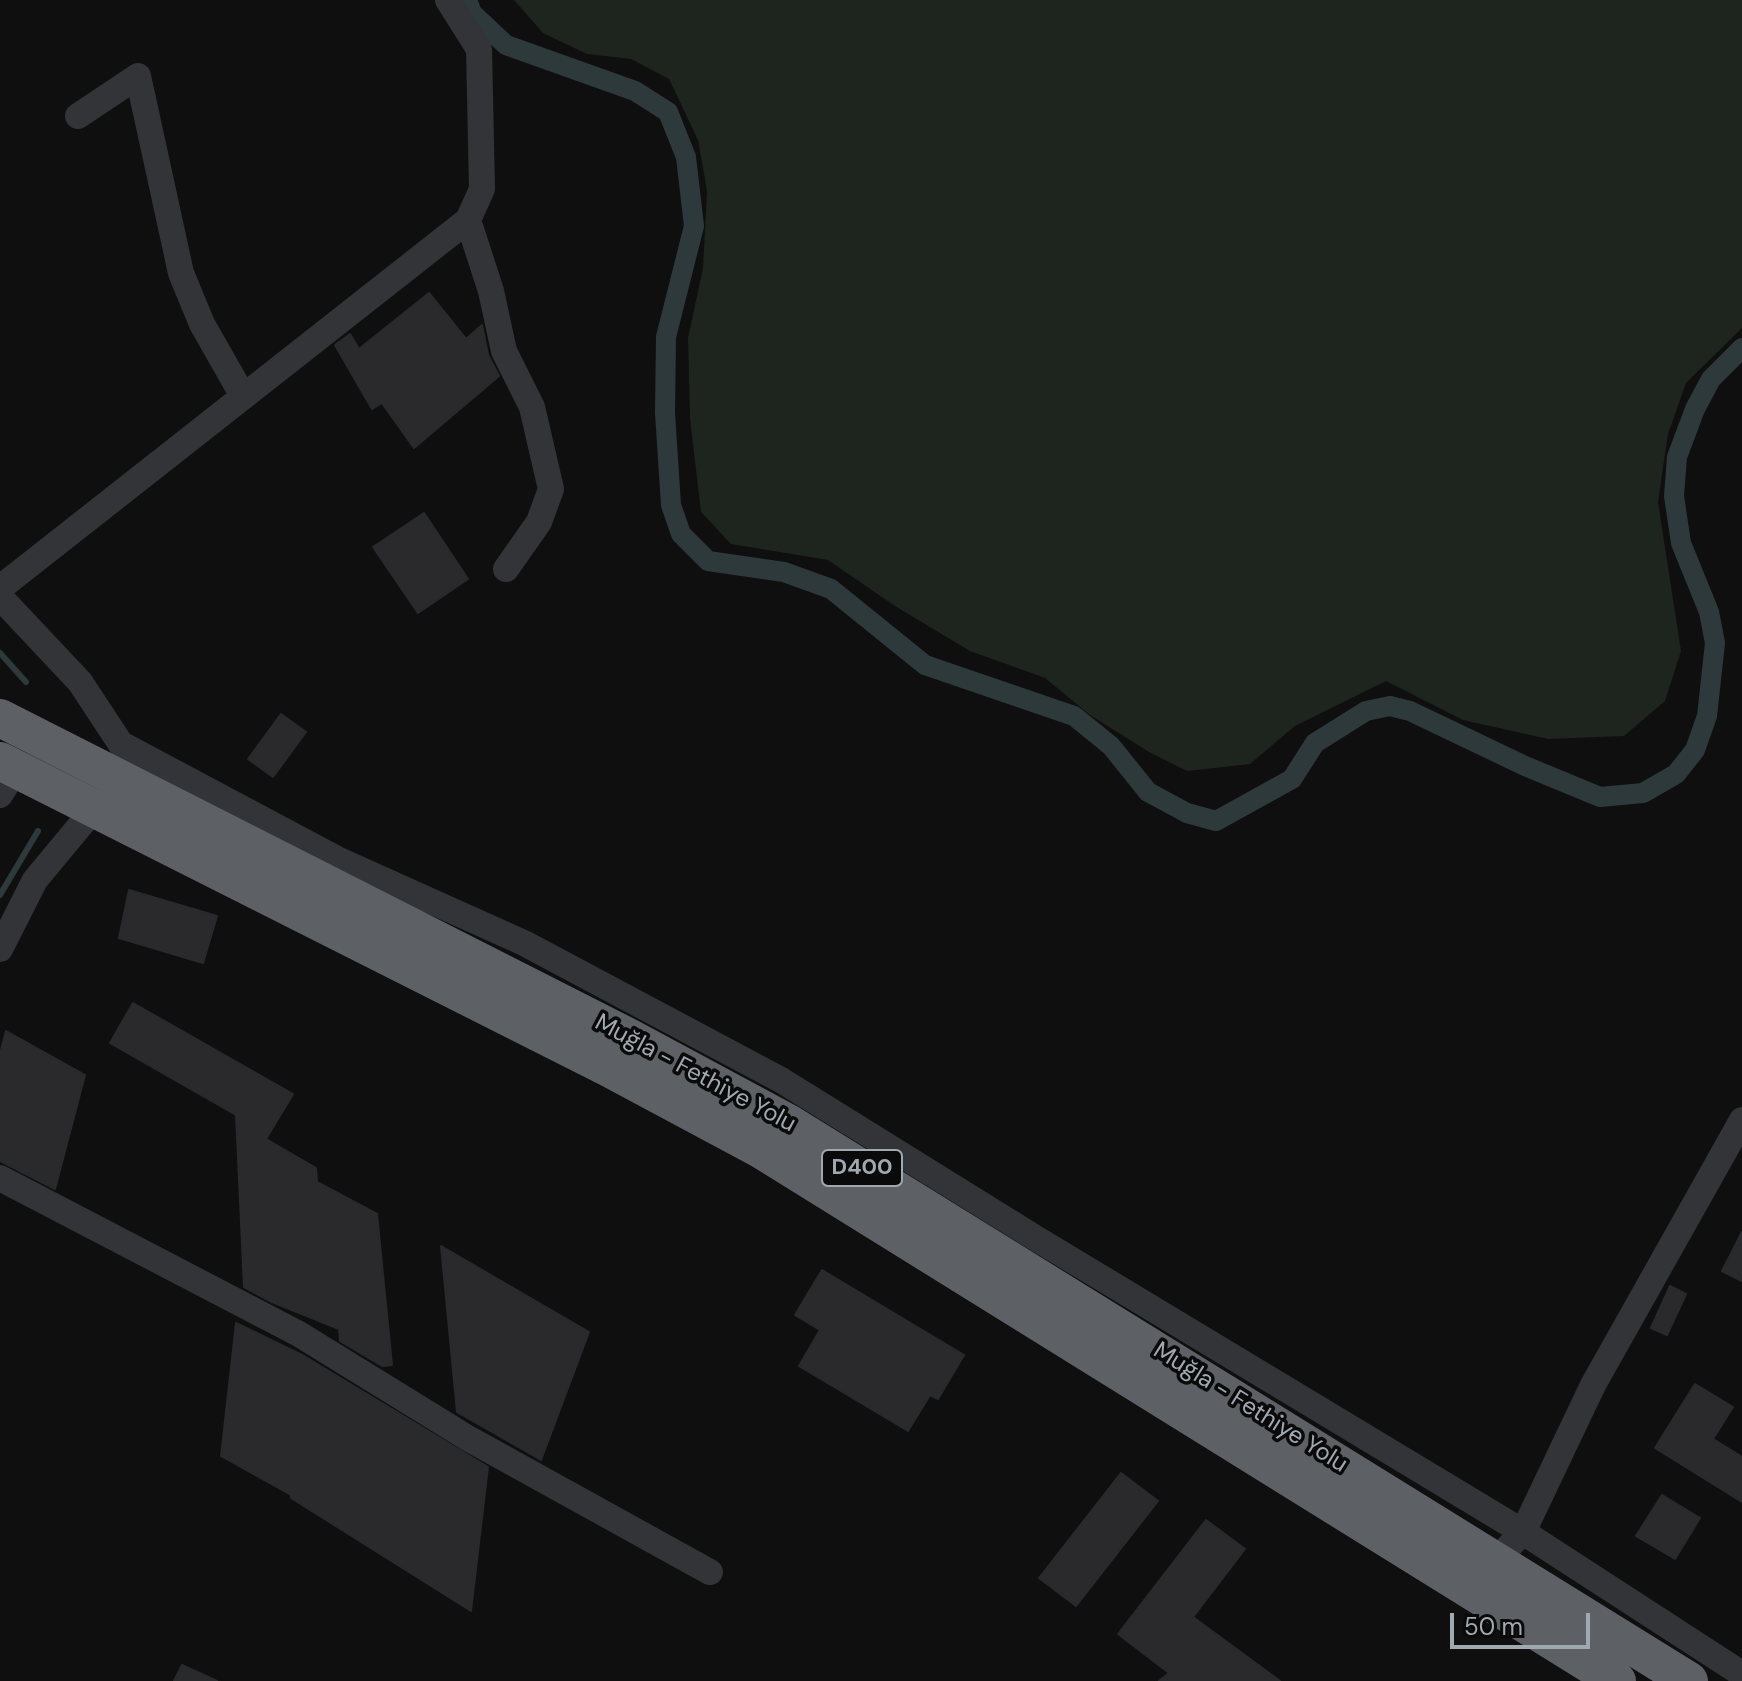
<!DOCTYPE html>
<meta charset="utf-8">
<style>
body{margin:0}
#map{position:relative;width:1742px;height:1681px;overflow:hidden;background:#0f0f10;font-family:"DM Sans",sans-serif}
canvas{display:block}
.scale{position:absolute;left:1450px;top:1613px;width:140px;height:36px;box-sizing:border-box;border:4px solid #a1a9b0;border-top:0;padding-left:10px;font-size:24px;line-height:28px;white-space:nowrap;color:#a1a9b0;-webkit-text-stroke:6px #0a0a0b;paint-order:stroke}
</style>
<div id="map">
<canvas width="1742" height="1681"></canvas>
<div class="scale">50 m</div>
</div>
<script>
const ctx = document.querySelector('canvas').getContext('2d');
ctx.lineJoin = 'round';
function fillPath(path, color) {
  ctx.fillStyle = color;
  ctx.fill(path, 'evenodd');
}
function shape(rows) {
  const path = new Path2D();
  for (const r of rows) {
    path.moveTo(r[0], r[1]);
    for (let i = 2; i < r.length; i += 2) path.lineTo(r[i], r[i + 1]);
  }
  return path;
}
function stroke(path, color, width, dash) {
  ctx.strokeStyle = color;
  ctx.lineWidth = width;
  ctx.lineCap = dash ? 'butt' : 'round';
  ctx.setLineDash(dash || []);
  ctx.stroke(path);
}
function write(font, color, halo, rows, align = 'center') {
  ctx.font = font + ' "DM Sans",sans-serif';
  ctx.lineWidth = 7;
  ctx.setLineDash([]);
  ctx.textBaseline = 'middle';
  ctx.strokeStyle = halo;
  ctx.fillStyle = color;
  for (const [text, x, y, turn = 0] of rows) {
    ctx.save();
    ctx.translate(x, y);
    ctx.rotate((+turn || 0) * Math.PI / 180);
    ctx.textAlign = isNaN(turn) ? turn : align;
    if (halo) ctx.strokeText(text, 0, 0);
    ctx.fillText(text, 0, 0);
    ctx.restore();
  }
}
const green = shape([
 [514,0,1742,0,1742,328,1686,383,1668,434,1658,502,1681,651,1665,701,1624,736,1548,739,1463,720,1386,681,1295,726,1250,764,1187,771,1149,752,1090,715,1045,678,970,651,895,606,828,560,731,544,701,512,690,418,688,338,703,268,707,191,698,140,669,79,631,59,587,54,543,33]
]);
const stream = shape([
 [0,653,26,682],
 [0,895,38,831]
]);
const canal = shape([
 [467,0,472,13,506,45,635,91,668,112,686,157,694,226,666,337,665,413,671,505,681,534,708,561,784,572,831,589,925,665,1074,716,1111,746,1148,792,1187,813,1216,821,1292,779,1315,743,1366,711,1390,706,1410,711,1525,766,1600,797,1643,793,1676,774,1695,750,1707,716,1715,643,1709,612,1681,543,1674,496,1677,457,1695,409,1711,379,1742,348]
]);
const building = shape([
 [429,293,466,339,482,325,488,355,499,376,414,448,382,403,372,409,335,345,350,334,359,349,429,293],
 [424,513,468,579,418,613,373,547,424,513],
 [281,714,306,732,273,777,248,759,281,714],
 [129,890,217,916,203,963,119,938,129,890],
 [133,1003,293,1094,266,1139,316,1168,317,1182,377,1214,392,1365,382,1366,340,1341,339,1329,272,1302,244,1287,236,1115,110,1043,133,1003],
 [6,1031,85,1075,55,1189,0,1161,0,1054,6,1031],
 [1742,1232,1742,1281,1722,1271,1742,1232],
 [441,1246,589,1332,541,1460,457,1412,441,1246],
 [822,1270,964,1355,938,1399,930,1395,908,1431,799,1366,820,1330,795,1315,822,1270],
 [1670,1286,1686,1294,1667,1335,1651,1328,1670,1286],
 [236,1323,304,1356,488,1467,471,1611,291,1498,291,1495,221,1456,236,1323],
 [1695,1384,1733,1407,1713,1439,1742,1457,1742,1502,1655,1448,1695,1384],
 [1121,1473,1158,1501,1076,1606,1039,1578,1121,1473],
 [1662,1495,1700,1518,1675,1559,1636,1536,1662,1495],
 [1206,1520,1245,1549,1193,1617,1280,1681,1159,1681,1169,1673,1118,1634,1206,1520],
 [182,1665,217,1681,174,1681,182,1665]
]);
const minor = shape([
 [78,116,138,76,181,273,202,324,243,396],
 [468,220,491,291,504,351,532,407,551,489,539,522,506,569],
 [0,588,468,220,482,189,479,49,448,0],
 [0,597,80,682,130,758],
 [123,745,337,859,524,943,781,1080,1037,1239,1523,1532,1742,1674],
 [0,795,16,769],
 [0,949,35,880,94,809],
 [0,1178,299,1334,466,1437,710,1572],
 [1495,1561,1523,1532,1593,1385,1742,1120]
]);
const highway = shape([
 [0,718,630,1038,788,1123,1689,1681],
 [0,761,607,1067,762,1150,1617,1681]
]);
const shields = [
 [862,1168,80]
];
const shieldNames = [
 ["D400",862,1168]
];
const streetNames = [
 ["Muğla - Fethiye Yolu",695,1074,28],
 ["Muğla - Fethiye Yolu",1250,1408,32]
];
fillPath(green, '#1e241e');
stroke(stream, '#2e393c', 6);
stroke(canal, '#2e393c', 20);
fillPath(building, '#2a2a2c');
stroke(building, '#292a2c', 2);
stroke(minor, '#323437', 26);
stroke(highway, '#5d6165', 38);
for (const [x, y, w] of shields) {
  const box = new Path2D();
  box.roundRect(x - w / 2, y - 18, w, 36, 6);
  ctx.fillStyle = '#0a0a0b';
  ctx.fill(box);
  stroke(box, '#a1a9b0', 2);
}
write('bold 22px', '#a1a9b0', null, shieldNames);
write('24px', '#a1a9b0', '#0a0a0b', streetNames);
</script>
